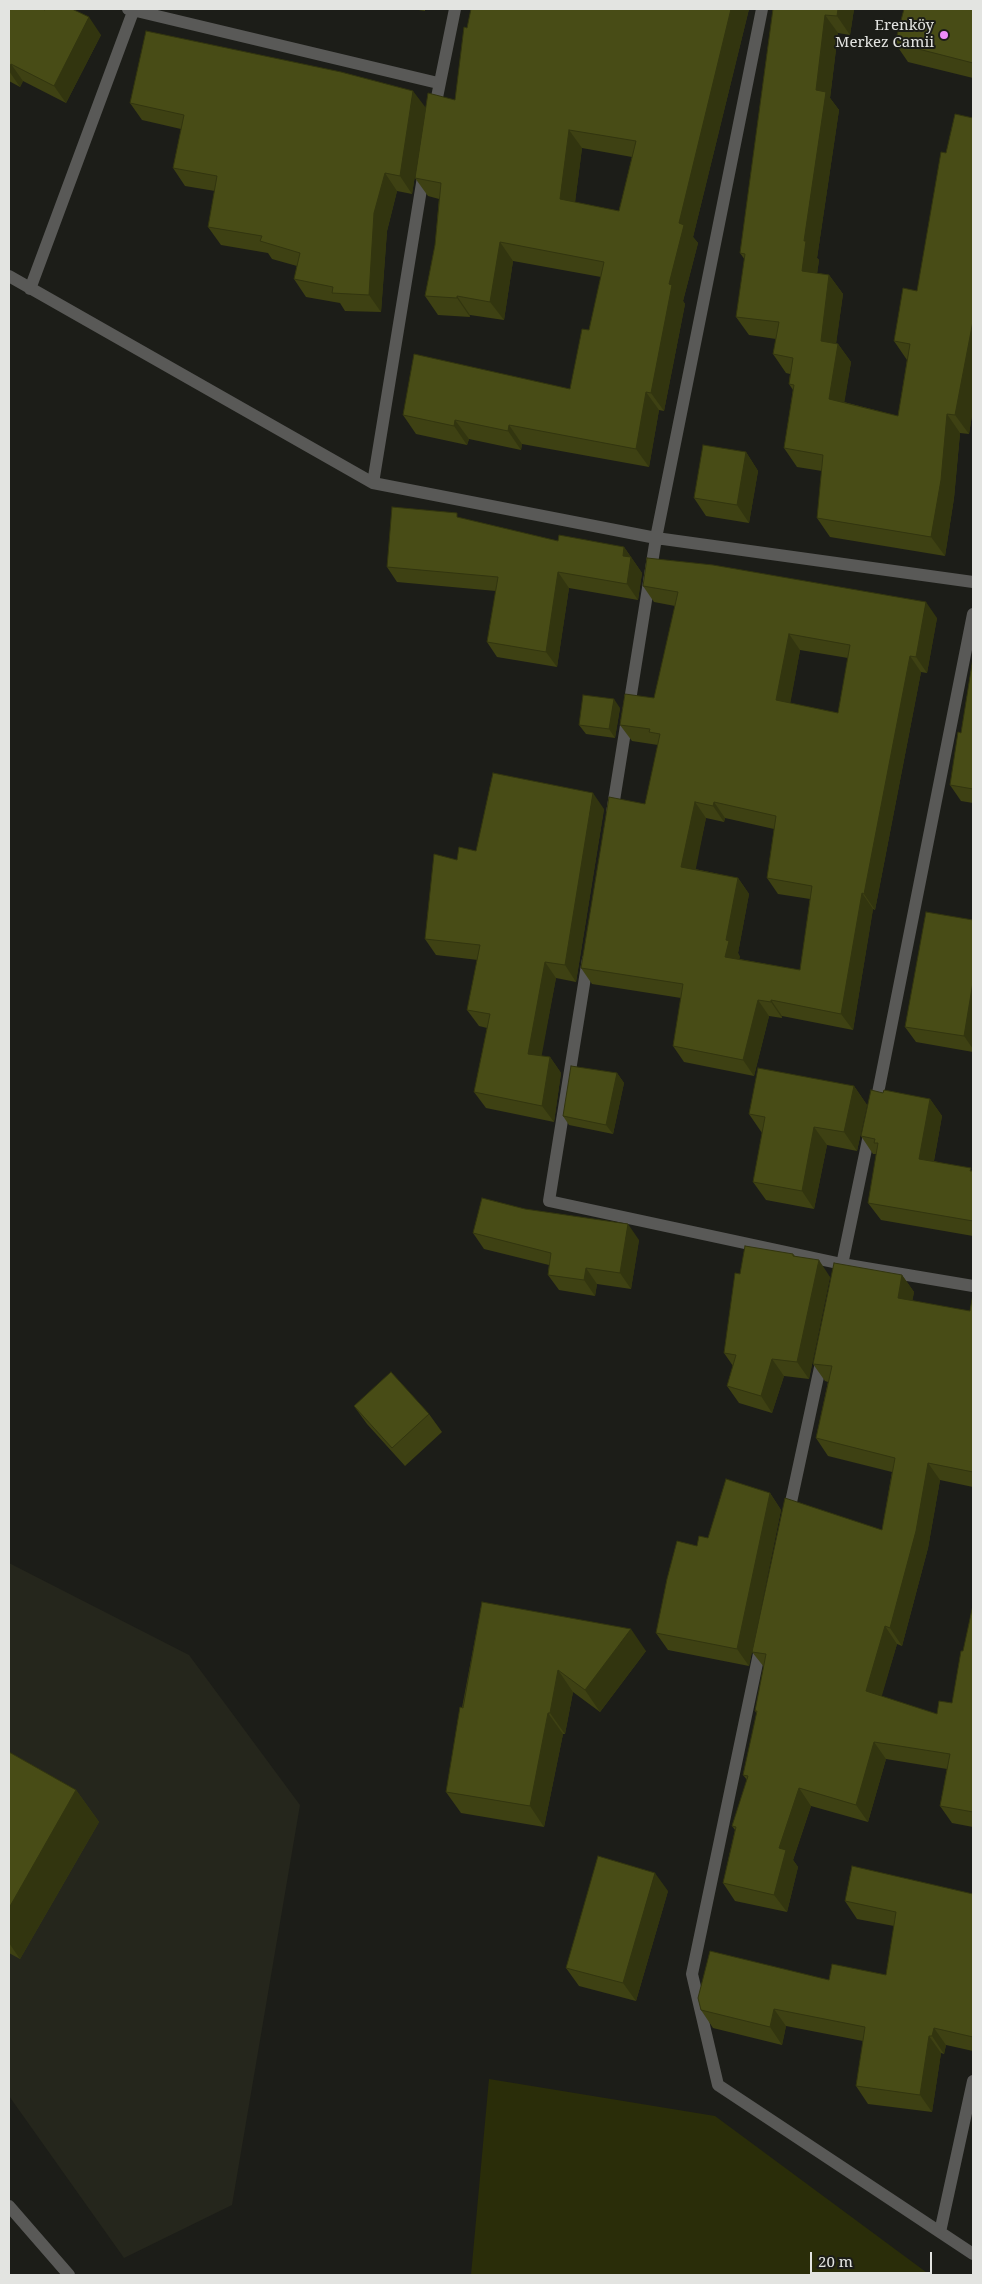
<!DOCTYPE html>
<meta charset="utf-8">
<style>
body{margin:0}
#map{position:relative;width:982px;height:2284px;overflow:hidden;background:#1c1d18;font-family:"Noto Serif",serif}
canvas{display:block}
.frame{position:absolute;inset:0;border:10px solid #e3e4e1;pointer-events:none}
.scale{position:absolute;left:810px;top:2252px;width:122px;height:22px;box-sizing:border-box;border:2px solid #e3e4e1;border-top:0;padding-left:6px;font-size:15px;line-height:18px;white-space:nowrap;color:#e3e4e1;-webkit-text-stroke:4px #1c1d18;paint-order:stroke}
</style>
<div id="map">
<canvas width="982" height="2284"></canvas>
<div class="frame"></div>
<div class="scale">20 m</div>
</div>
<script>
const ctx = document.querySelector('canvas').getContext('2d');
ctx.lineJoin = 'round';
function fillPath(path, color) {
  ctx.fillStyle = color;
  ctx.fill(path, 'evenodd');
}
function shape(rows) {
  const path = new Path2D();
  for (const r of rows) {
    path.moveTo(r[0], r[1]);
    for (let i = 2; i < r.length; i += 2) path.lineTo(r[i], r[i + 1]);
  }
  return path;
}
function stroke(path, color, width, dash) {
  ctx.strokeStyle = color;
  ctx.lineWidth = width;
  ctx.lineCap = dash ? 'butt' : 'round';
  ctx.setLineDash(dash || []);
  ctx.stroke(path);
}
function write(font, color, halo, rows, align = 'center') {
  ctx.font = font + ' "Noto Serif",serif';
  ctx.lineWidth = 4;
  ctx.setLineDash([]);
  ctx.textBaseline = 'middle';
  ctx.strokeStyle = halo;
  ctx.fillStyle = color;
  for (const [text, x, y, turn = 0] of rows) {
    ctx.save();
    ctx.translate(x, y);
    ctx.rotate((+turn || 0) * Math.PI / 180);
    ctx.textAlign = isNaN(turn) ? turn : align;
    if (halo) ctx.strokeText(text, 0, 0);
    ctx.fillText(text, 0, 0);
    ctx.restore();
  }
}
const built = shape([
 [9,1563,189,1655,300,1805,232,2205,124,2258,9,2096]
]);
const green = shape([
 [489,2079,715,2116,930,2275,471,2275]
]);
const minor = shape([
 [128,9,438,83],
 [434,112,455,9],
 [9,276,373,483,656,538,973,582],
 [30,289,134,9],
 [373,483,424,171],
 [612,813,656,538,762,9],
 [588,959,549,1201,842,1264,973,1286],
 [875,1108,973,614],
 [839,1279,870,1130],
 [788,1516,822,1358],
 [761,1644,692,1974,718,2085,973,2254],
 [940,2232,973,2081]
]);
const tertiary = shape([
 [9,2206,69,2275]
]);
const wall = shape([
 [9,9,101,35,66,103,23,81,20,87,9,81],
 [412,9,425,9,425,11],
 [749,9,693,237,698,243,683,301,685,304,664,411,659,410,649,467,522,444,521,450,469,439,467,445,416,434,403,415,570,389,589,330,601,277,513,261,504,320,470,315,470,317,438,315,425,296,435,245,439,199,428,196,415,178,455,100,467,28],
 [582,148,632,157,619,211,575,202],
 [773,9,854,9,850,35,838,33,830,98,839,110,817,258,819,260,817,273,829,275,843,294,836,343,838,344,851,362,844,402,898,416,907,360,894,341,917,291,946,153,973,118,973,409,969,434,960,433,954,498,945,556,830,537,817,518,822,471,797,467,784,448,793,390,789,384,790,374,786,373,773,354,776,339,749,335,736,317,745,260,740,253],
 [973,9,973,78,908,62,895,43],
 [130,103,426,108,412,194,397,191,387,231,381,312,345,311,340,303,306,297,294,279,297,266,272,259,268,253,221,245,208,227,215,191,185,186,173,168,181,129,142,120],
 [746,452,758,471,749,523,706,516,694,498],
 [461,518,558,541,624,547,642,573,638,600,569,588,557,667,497,657,487,642,496,591,397,582,387,567],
 [643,586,937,618,927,673,921,672,875,910,873,909,853,1030,782,1016,782,1018,769,1016,754,1076,684,1062,673,1046,681,998,592,984,581,968,645,804,658,745,632,741,620,725,654,698,675,606,654,602],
 [800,650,848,658,838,713,790,703],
 [706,818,724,822,725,818,774,829,767,878,778,894,810,899,800,970,739,959,740,957,738,953,749,894,738,878,695,869],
 [973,658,973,803,961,801,950,785,961,733],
 [620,708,615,738,586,734,579,725],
 [604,809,576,982,556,978,541,1056,550,1057,561,1073,554,1122,486,1108,474,1092,487,1028,479,1026,467,1010,478,960,436,955,425,939,457,860,476,851],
 [973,920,973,1052,916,1042,905,1027],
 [617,1073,624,1083,613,1134,569,1125,563,1116],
 [854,1086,867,1105,857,1151,827,1145,814,1209,766,1200,753,1182,762,1133,749,1114],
 [883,1093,930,1099,942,1116,934,1161,973,1171,973,1236,881,1220,868,1203,877,1154,873,1154,861,1136],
 [473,1233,639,1240,631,1289,597,1284,595,1296,559,1290,548,1275,549,1265,484,1249],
 [793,1254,795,1256,830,1277,809,1379,784,1376,772,1413,739,1403,727,1386,733,1366,724,1353,740,1274],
 [902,1275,914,1292,912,1301,970,1311,973,1294,973,1487,940,1480,928,1548,902,1646,897,1644,881,1697,937,1714,952,1703,973,1605,973,1827,952,1823,940,1806,947,1769,886,1759,868,1822,811,1806,793,1860,798,1867,787,1912,735,1901,723,1883,735,1830,732,1826,747,1780,743,1775,757,1714,755,1711,764,1667,752,1652,882,1530,892,1472,828,1456,816,1438,828,1382,825,1381,813,1364],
 [354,1406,429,1414,442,1432,405,1466,367,1424],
 [770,1493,781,1510,749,1666,668,1650,656,1633,697,1546],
 [482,1602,646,1651,600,1712,573,1692,565,1734,563,1734,544,1827,461,1813,446,1792],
 [9,1752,76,1790,99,1822,20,1959,9,1953],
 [668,1891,636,2001,579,1986,566,1968],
 [973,1894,973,2051,946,2045,944,2054,941,2053,932,2112,868,2104,856,2086,863,2041,786,2026,782,2045,713,2028,701,2010,829,1980,886,1975,894,1926,857,1919,845,1901]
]);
const shadedWall = shape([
 [731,9,749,9,693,237,698,243,683,301,685,304,664,411,651,393,679,223],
 [838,9,854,9,850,35,837,16],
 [825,15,838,33,830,98,839,110,817,258,819,260,815,290,802,271,816,90],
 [89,17,101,35,66,103,54,86],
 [11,64,23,81,20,87,9,71,9,68],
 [413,91,426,108,412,194,400,176],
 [569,130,582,148,573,218,560,199],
 [385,173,397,191,387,231,381,312,369,295,374,213],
 [500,242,513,261,504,320,490,302],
 [829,275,843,294,834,359,821,341],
 [457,296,470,315,470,317,457,298],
 [973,321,973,409,969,434,955,415],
 [838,344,851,362,842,417,829,399],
 [646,392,659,410,649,467,636,449],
 [947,414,960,433,954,498,945,556,931,537],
 [455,420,469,439,467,445,454,426],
 [509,425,522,444,521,450,508,431],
 [746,452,758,471,749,523,737,505],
 [624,547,642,573,638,600,627,584,623,556],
 [558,572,569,588,557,667,546,652],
 [926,602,937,618,927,673,916,657],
 [789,634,800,650,788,716,776,700],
 [910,656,921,672,875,910,864,894],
 [614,699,620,708,615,738,609,729],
 [593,793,604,809,576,982,565,965],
 [695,802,706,818,693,883,681,867],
 [714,802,725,818,724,822,713,806],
 [738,878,749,894,738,953,740,957,736,973,725,957,726,940],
 [862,893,873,909,853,1030,841,1014],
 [545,962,556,978,539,1070,528,1054],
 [973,982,973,1049,964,1036],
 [758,1000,769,1016,754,1076,743,1060],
 [771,1000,782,1016,782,1018,771,1002],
 [550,1057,561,1073,554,1122,542,1106],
 [617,1073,624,1083,613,1134,606,1125],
 [854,1086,867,1105,857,1151,844,1132],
 [930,1099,942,1116,931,1176,919,1159],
 [814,1127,827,1145,814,1209,802,1191],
 [628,1224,639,1240,631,1289,620,1273],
 [819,1260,830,1277,809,1379,797,1362],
 [586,1268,597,1284,595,1296,584,1280],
 [902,1275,914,1292,910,1316,898,1298],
 [772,1359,784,1376,772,1413,761,1396],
 [928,1463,940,1480,928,1548,902,1646,890,1628],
 [770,1493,781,1510,749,1666,737,1649],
 [885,1626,897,1644,878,1709,866,1691],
 [631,1629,646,1651,600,1712,585,1690],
 [558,1670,573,1692,565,1734,550,1713],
 [548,1713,563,1734,544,1827,530,1806],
 [874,1742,886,1759,868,1822,856,1805],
 [799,1788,811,1806,793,1860,798,1867,787,1912,774,1895,779,1848],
 [76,1790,99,1822,20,1959,9,1943,9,1908],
 [655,1873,668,1891,636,2001,623,1983],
 [774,2009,786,2026,782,2045,770,2027],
 [934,2028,946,2045,944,2054,932,2036],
 [929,2036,941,2053,932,2112,920,2095]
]);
const building = shape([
 [9,9,43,9,45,10,46,9,72,9,89,17,54,86,11,64,9,68,9,9],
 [471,9,731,9,679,223,684,225,669,284,672,285,651,393,646,392,636,449,509,425,508,431,455,420,454,426,403,415,414,354,570,389,582,329,589,330,604,262,500,242,490,302,457,296,457,298,425,296,435,245,441,183,415,178,428,93,455,100,464,27,467,28,471,9],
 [569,130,636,141,619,211,560,199,569,130],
 [773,9,838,9,837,16,825,15,816,90,826,92,804,241,806,241,802,271,829,275,821,341,838,344,829,399,898,416,910,344,894,341,903,288,917,291,941,152,946,153,955,114,973,118,973,321,955,415,947,414,941,480,931,537,817,518,823,455,784,448,794,385,789,384,793,358,773,354,779,322,736,317,745,254,740,253,773,9],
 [904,9,973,9,973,63,895,43,904,9],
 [146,31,341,72,413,91,400,176,385,173,374,213,369,295,332,293,333,287,294,279,300,253,260,241,262,236,208,227,217,176,173,168,184,115,130,103,146,31],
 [703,445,746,452,737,505,694,498,703,445],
 [392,507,457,513,457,517,558,541,559,535,624,547,623,556,631,557,627,584,558,572,546,652,487,642,498,577,387,567,392,507],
 [647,558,713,565,926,602,916,657,910,656,864,894,862,893,841,1014,771,1000,771,1002,758,1000,743,1060,673,1046,683,984,581,968,609,797,645,804,660,734,649,732,650,729,620,725,625,694,654,698,678,592,643,586,647,558],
 [789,634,850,645,838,713,776,700,789,634],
 [695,802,713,806,714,802,776,816,767,878,812,886,800,970,725,957,729,941,726,940,738,878,681,867,695,802],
 [973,658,973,789,950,785,958,732,961,733,973,658],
 [583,695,614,699,609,729,579,725,583,695],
 [493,773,593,793,565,965,545,962,528,1054,550,1057,542,1106,474,1092,490,1014,467,1010,480,945,425,939,434,854,457,860,459,847,476,851,493,773],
 [926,912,973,920,973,982,964,1036,905,1027,926,912],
 [571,1066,617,1073,606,1125,563,1116,571,1066],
 [758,1068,854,1086,844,1132,814,1127,802,1191,753,1182,765,1117,749,1114,758,1068],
 [871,1090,883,1093,884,1090,930,1099,919,1159,971,1168,970,1171,973,1171,973,1221,868,1203,878,1143,874,1143,875,1139,861,1136,871,1090],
 [482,1198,525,1209,628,1224,620,1273,586,1268,584,1280,548,1275,551,1253,473,1233,482,1198],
 [745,1246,793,1254,793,1256,819,1260,797,1362,772,1359,761,1396,727,1386,736,1355,724,1353,735,1273,740,1274,745,1246],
 [834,1263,902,1275,898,1298,970,1311,973,1294,973,1472,928,1463,916,1531,890,1628,885,1626,866,1691,937,1714,939,1701,952,1703,961,1651,963,1651,973,1605,973,1812,940,1806,950,1754,874,1742,856,1805,799,1788,779,1848,786,1850,774,1895,723,1883,736,1827,732,1826,748,1776,743,1775,757,1711,755,1711,766,1654,752,1652,785,1498,882,1530,895,1458,816,1438,832,1366,813,1364,834,1263],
 [391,1372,429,1414,392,1448,354,1406,391,1372],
 [726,1479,770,1493,737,1649,656,1633,667,1579,677,1541,697,1546,699,1536,708,1538,726,1479],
 [482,1602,631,1629,585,1690,558,1670,550,1713,548,1713,530,1806,446,1792,460,1707,463,1708,482,1602],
 [9,1752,76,1790,9,1908,9,1752],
 [598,1856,655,1873,623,1983,566,1968,598,1856],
 [852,1866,973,1894,973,2037,934,2028,932,2036,929,2036,920,2095,856,2086,865,2027,774,2009,770,2027,701,2010,698,1998,710,1951,829,1980,832,1964,886,1975,896,1912,845,1901,852,1866]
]);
const markers = [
 [944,35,5,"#ed8cf9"]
];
const poiNames = [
 ["Erenköy",934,26],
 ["Merkez Camii",934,43]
];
fillPath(built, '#25261c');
fillPath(green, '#2a2d09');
stroke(minor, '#595957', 12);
stroke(tertiary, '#595957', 12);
fillPath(wall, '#3e4113');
fillPath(shadedWall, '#32350f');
fillPath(building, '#484c16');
stroke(building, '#32350f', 1);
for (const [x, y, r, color] of markers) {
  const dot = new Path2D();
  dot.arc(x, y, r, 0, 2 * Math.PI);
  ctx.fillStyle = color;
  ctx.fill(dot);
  stroke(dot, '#1c1d18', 2);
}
write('15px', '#e3e4e1', '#1c1d18', poiNames, 'right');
</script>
